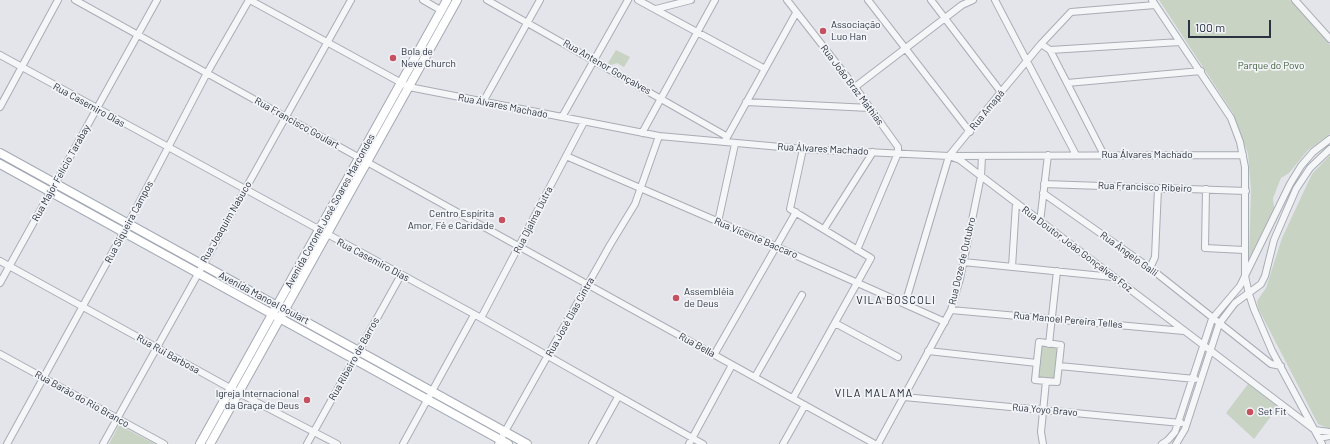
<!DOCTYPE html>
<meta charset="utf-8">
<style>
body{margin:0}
#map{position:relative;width:1330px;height:444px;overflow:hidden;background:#e3e5ea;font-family:Barlow,sans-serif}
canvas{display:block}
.scale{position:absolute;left:1188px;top:20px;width:83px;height:18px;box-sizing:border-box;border:2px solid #2b3341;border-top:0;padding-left:5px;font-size:12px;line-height:14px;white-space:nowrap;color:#2b3341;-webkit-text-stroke:3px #f2f4f7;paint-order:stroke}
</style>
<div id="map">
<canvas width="1330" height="444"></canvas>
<div class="scale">100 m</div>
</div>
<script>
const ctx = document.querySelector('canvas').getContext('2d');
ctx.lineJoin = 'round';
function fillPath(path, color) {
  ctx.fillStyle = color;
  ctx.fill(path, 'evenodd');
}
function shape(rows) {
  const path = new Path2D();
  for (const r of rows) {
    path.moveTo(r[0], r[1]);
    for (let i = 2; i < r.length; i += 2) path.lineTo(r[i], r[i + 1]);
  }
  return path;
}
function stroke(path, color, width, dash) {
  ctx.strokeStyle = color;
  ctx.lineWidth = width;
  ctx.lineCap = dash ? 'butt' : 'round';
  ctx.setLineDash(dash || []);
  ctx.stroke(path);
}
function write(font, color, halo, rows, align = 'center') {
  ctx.font = font + ' Barlow,sans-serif';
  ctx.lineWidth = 3.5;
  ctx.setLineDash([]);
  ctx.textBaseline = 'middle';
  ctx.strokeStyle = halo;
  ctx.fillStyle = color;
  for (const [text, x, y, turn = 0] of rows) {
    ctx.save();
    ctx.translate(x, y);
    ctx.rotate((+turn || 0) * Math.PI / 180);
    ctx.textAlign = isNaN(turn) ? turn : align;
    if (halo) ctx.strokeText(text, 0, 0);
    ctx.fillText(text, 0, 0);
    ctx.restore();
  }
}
const green = shape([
 [1159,0,1290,0,1330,45,1330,134,1308,150,1289,173,1281,178,1273,198,1274,208,1249,259,1251,190,1248,154,1233,113],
 [616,50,630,57,624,67,617,63,611,65,608,63],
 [1330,155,1330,429,1318,424,1258,308,1257,301,1266,288,1282,238,1312,174],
 [1042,345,1059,347,1055,380,1038,378],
 [1248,384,1278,407,1254,439,1226,413],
 [119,425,155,444,109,444]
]);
const minor = shape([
 [75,0,875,444],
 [250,0,409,87,659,136,803,149,949,156,1243,155],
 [423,0,442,11],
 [487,0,726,136],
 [638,0,765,69],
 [787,0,855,87,898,147,898,153,857,250],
 [868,0,970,132],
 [931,0,1001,92],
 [995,0,1076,155],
 [1152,0,1231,118,1240,142,1245,167,1245,276,1249,294,1254,309,1272,351,1322,444],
 [1295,0,1330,39],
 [656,9,691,0],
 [1041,44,1050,50,1104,155],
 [1050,50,1180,42],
 [0,55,481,318,703,444],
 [1067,83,1201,71],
 [855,87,962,5,973,0],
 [483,102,540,0],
 [746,102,870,108],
 [0,107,58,0],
 [562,117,628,0],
 [642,133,715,0],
 [726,139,796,13],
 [566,156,777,247,945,322],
 [952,157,960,160,981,176,1315,430,1330,432],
 [1044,184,1246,191],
 [1206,189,1205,248,1244,250],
 [1043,193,1150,268,1271,364,1281,366],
 [718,222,735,144],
 [1040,222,1048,155],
 [824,229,873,152],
 [0,261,239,393,337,444],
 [963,262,1113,277],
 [1012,267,1016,203],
 [1150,268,1155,257,1158,188],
 [0,283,157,0],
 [905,304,949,156,1001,92,1041,44,1071,12,1155,5],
 [951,310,1184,331],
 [481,318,584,122],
 [835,323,898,357],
 [1039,342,1061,345,1057,382,1035,380,1039,342],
 [1049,344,1057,271],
 [928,351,1037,363],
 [0,354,164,444],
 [714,355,796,212],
 [1059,366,1195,379],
 [755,377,802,295],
 [904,397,1181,423],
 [793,398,871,258,790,209,803,149],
 [1319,438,1330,436],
 [7,444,128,224,207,73,249,0],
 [103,444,351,0],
 [307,444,401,275],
 [403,444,474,315],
 [498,444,610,245,635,204,659,136],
 [592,444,618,397],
 [689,444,732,365],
 [783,444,805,405],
 [878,444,951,310,960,279,981,176,982,156],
 [1043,444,1041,432,1046,381],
 [1162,444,1168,440,1175,432,1212,319,1240,286,1290,184,1301,166,1313,152,1330,139],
 [1176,444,1185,429,1219,324,1235,303,1261,284,1265,276,1274,240,1296,189,1310,168,1330,149]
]);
const major = shape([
 [0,153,527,444],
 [0,164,508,444],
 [200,444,447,0],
 [210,444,457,0]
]);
const markers = [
 [823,31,4,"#c6505f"],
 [393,58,4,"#c6505f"],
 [502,220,4,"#c6505f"],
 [676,298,4,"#c6505f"],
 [307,400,4,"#c6505f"],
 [1250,412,4,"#c6505f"]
];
const poiNames = [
 ["Associação",831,25],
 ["Luo Han",831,37],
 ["Bola de",401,52],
 ["Neve Church",401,64],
 ["Centro Espírita",494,214,"right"],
 ["Amor, Fé e Caridade",494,226,"right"],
 ["Assembléia",684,292],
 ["de Deus",684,304],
 ["Igreja Internacional",299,394,"right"],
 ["da Graça de Deus",299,406,"right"],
 ["Set Fit",1258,412]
];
const parkNames = [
 ["Parque do Povo",1271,66]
];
const streetNames = [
 ["Rua Antenor Gonçalves",607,67,30],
 ["Rua João Braz Mathias",852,85,53],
 ["Rua Casemiro Dias",89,105,29],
 ["Rua Álvares Machado",503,106,11],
 ["Rua Amapá",987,110,-51],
 ["Rua Francisco Goulart",297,123,29],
 ["Rua Álvares Machado",823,149,3],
 ["Rua Álvares Machado",1147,155],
 ["Rua Major Felício Tarabay",61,173,-61],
 ["Rua Francisco Ribeiro",1145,187,2],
 ["Avenida Coronel José Soares Marcondes",330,211,-61],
 ["Rua Djalma Dutra",533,220,-63],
 ["Rua Siqueira Campos",129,222,-62],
 ["Rua Joaquim Nabuco",226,222,-60],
 ["Rua Vicente Baccaro",756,238,23],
 ["Rua Doutor João Gonçalves Foz",1077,249,37],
 ["Rua Ângelo Galli",1129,254,36],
 ["Rua Casemiro Dias",373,260,28],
 ["Rua Doze de Outubro",962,261,-77],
 ["Avenida Manoel Goulart",264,298,28],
 ["Rua José Dias Cintra",570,317,-61],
 ["Rua Manoel Pereira Telles",1068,320,5],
 ["Rua Bella",697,345,29],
 ["Rua Rui Barbosa",168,354,29],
 ["Rua Ribeiro de Barros",354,359,-61],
 ["Rua Barão do Rio Branco",82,399,29],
 ["Rua Yoyo Bravo",1045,410,5]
];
const neighbourhoodNames = [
 ["VILA BOSCOLI",896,300],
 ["VILA MALAMA",874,393]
];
fillPath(green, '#c8d3c4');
stroke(minor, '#a8acb4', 8);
stroke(major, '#a3a9b5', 10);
stroke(minor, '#f5f6f8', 6);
stroke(major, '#fff', 8);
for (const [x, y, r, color] of markers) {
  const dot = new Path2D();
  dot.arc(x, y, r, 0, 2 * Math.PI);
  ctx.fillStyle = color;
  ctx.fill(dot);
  stroke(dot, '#f2f4f7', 1.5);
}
write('10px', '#2b3341', '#f2f4f7', poiNames, 'left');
write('10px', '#3f5c3a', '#f2f4f7', parkNames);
write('10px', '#2b3341', '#f2f4f7', streetNames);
ctx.letterSpacing = '1px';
write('11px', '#1e2432', '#f2f4f7', neighbourhoodNames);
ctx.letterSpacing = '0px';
</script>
